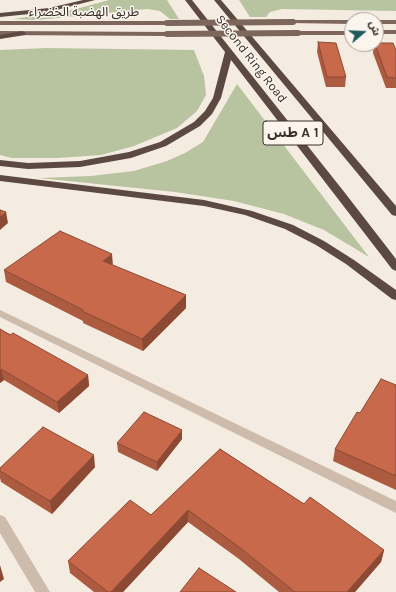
<!DOCTYPE html>
<meta charset="utf-8">
<style>
body{margin:0}
#map{position:relative;width:396px;height:592px;overflow:hidden;background:#f4ebe1;font-family:Karla,"Noto Sans Arabic",sans-serif}
canvas{display:block}
.north{position:absolute;left:344px;top:12px;width:40px;height:40px;box-sizing:border-box;background:#fbf5ee;border:1px solid #aea6a0;border-radius:50%;rotate:71deg;font-size:11px;font-weight:700;line-height:16px;text-align:center;color:#3b302b}
.north::after{content:'';display:block;margin:auto;width:14px;height:18px;background:#1f5a5e;clip-path:polygon(50% 0,100% 100%,50% 72%,0 100%)}
</style>
<div id="map">
<canvas width="396" height="592"></canvas>
<div class="north">ش</div>
</div>
<script>
const ctx = document.querySelector('canvas').getContext('2d');
ctx.lineJoin = 'round';
function fillPath(path, color) {
  ctx.fillStyle = color;
  ctx.fill(path, 'evenodd');
}
function shape(rows) {
  const path = new Path2D();
  for (const r of rows) {
    path.moveTo(r[0], r[1]);
    for (let i = 2; i < r.length; i += 2) path.lineTo(r[i], r[i + 1]);
  }
  return path;
}
function stroke(path, color, width, dash) {
  ctx.strokeStyle = color;
  ctx.lineWidth = width;
  ctx.lineCap = dash ? 'butt' : 'round';
  ctx.setLineDash(dash || []);
  ctx.stroke(path);
}
function write(font, color, halo, rows, align = 'center') {
  ctx.font = font + ' Karla,"Noto Sans Arabic",sans-serif';
  ctx.lineWidth = 3;
  ctx.setLineDash([]);
  ctx.textBaseline = 'middle';
  ctx.strokeStyle = halo;
  ctx.fillStyle = color;
  for (const [text, x, y, turn = 0] of rows) {
    ctx.save();
    ctx.translate(x, y);
    ctx.rotate((+turn || 0) * Math.PI / 180);
    ctx.textAlign = isNaN(turn) ? turn : align;
    if (halo) ctx.strokeText(text, 0, 0);
    ctx.fillText(text, 0, 0);
    ctx.restore();
  }
}
const green = shape([
 [109,0,167,0,179,19,170,19,160,11,147,9,37,20,14,19,76,9],
 [239,0,396,0,396,11,282,9,270,12,266,17,250,17],
 [46,48,194,50,204,76,206,95,197,111,177,128,134,146,101,155,58,158,12,158,0,155,0,50],
 [237,84,369,257,324,230,284,214,234,201,175,192,39,178,91,176,134,171,167,161,185,153,203,142]
]);
const street = shape([
 [0,310,396,501,396,513,0,317,0,310],
 [0,515,5,517,50,592,35,592,0,533,0,515]
]);
const primary = shape([
 [293,20,352,20,352,24,291,23,290,22,293,20],
 [376,20,396,20,396,24,376,24,376,20],
 [0,21,167,21,170,23,167,25,0,25,0,21],
 [376,30,396,30,396,34,376,34,376,30],
 [0,31,167,32,170,34,167,36,0,35,0,31],
 [352,31,352,35,298,35,295,33,298,31,352,31]
]);
const highway = shape([
 [83,0,95,0,49,12,0,17,0,13,49,8,83,0],
 [185,0,192,0,345,193,396,259,396,271,392,269,231,60,221,98,212,114,200,126,166,146,131,158,80,167,28,169,0,166,0,160,28,163,80,161,129,152,160,142,194,122,205,111,213,98,225,52,185,0],
 [214,0,221,0,396,206,396,216,392,215,214,0],
 [22,31,26,33,25,35,0,39,0,35,22,31],
 [0,175,204,200,252,211,293,225,324,241,354,260,396,290,396,300,392,299,346,264,316,245,285,229,245,215,204,206,0,181,0,175]
]);
const primaryBridge = shape([
 [167,23,293,22],
 [167,34,298,33]
]);
const wall = shape([
 [318,42,346,77,345,87,326,87,317,52],
 [374,44,396,50,396,88,386,88,373,53],
 [112,265,186,295,186,308,143,351,83,323,83,321,6,282,4,270],
 [0,329,88,375,89,386,59,413,4,380,0,383],
 [396,385,396,490,333,461,335,449,360,413],
 [182,439,157,471,118,452,117,443],
 [220,449,304,504,384,550,381,562,355,592,279,592,239,559,188,522,123,592,94,592,70,573,68,561,151,515],
 [95,467,52,514,1,482,0,478,0,468]
]);
const shadedWall = shape([
 [6,212,8,223,0,230,0,217],
 [112,254,113,266,103,261],
 [186,295,186,308,143,351,142,339],
 [1,369,4,380,0,383,0,370],
 [88,375,89,386,59,413,57,402],
 [182,430,182,439,157,471,157,462],
 [94,455,95,467,52,514,50,501],
 [188,510,188,522,123,592,111,592],
 [384,550,381,562,355,592,347,592],
 [0,565,4,579,0,582]
]);
const building = shape([
 [318,42,336,43,346,77,327,77,318,42],
 [376,43,393,43,396,50,396,78,387,77,375,44,376,44,376,43],
 [0,210,6,212,0,217,0,210],
 [60,231,112,254,103,261,186,295,142,339,82,311,83,310,4,270,60,231],
 [0,329,10,335,13,333,88,375,57,402,1,369,0,370,0,329],
 [381,379,396,385,396,476,335,449,357,412,360,413,381,379],
 [144,412,182,430,157,462,117,443,144,412],
 [43,427,94,455,50,501,0,471,0,468,43,427],
 [220,449,304,504,310,497,384,550,347,592,295,592,239,547,188,510,111,592,108,592,68,561,130,500,151,515,220,449],
 [199,568,236,592,180,592,199,568]
]);
const farStreetnames = [
 ["طريق الهضبة الخضراء",84,12],
 ["Second Ring Road",251,59,52]
];
const shields = [
 [293,133,60]
];
const shieldNames = [
 ["طس A 1",293,133]
];
fillPath(green, '#b8c4a0');
fillPath(street, '#cdbbac');
fillPath(primary, '#7d675c');
fillPath(highway, '#5c4a42');
stroke(primaryBridge, '#7d675c', 6);
fillPath(wall, '#ac5a40');
fillPath(shadedWall, '#8c4a34');
fillPath(building, '#c8694b');
stroke(building, '#8c4a34', 1);
write('13px', '#3b302b', '#fbf5ee', farStreetnames);
for (const [x, y, w] of shields) {
  const box = new Path2D();
  box.roundRect(x - w / 2, y - 12, w, 24, 3);
  ctx.fillStyle = '#fbf5ee';
  ctx.fill(box);
  stroke(box, '#3b302b', 1);
}
write('bold 14px', '#3b302b', null, shieldNames);
</script>
